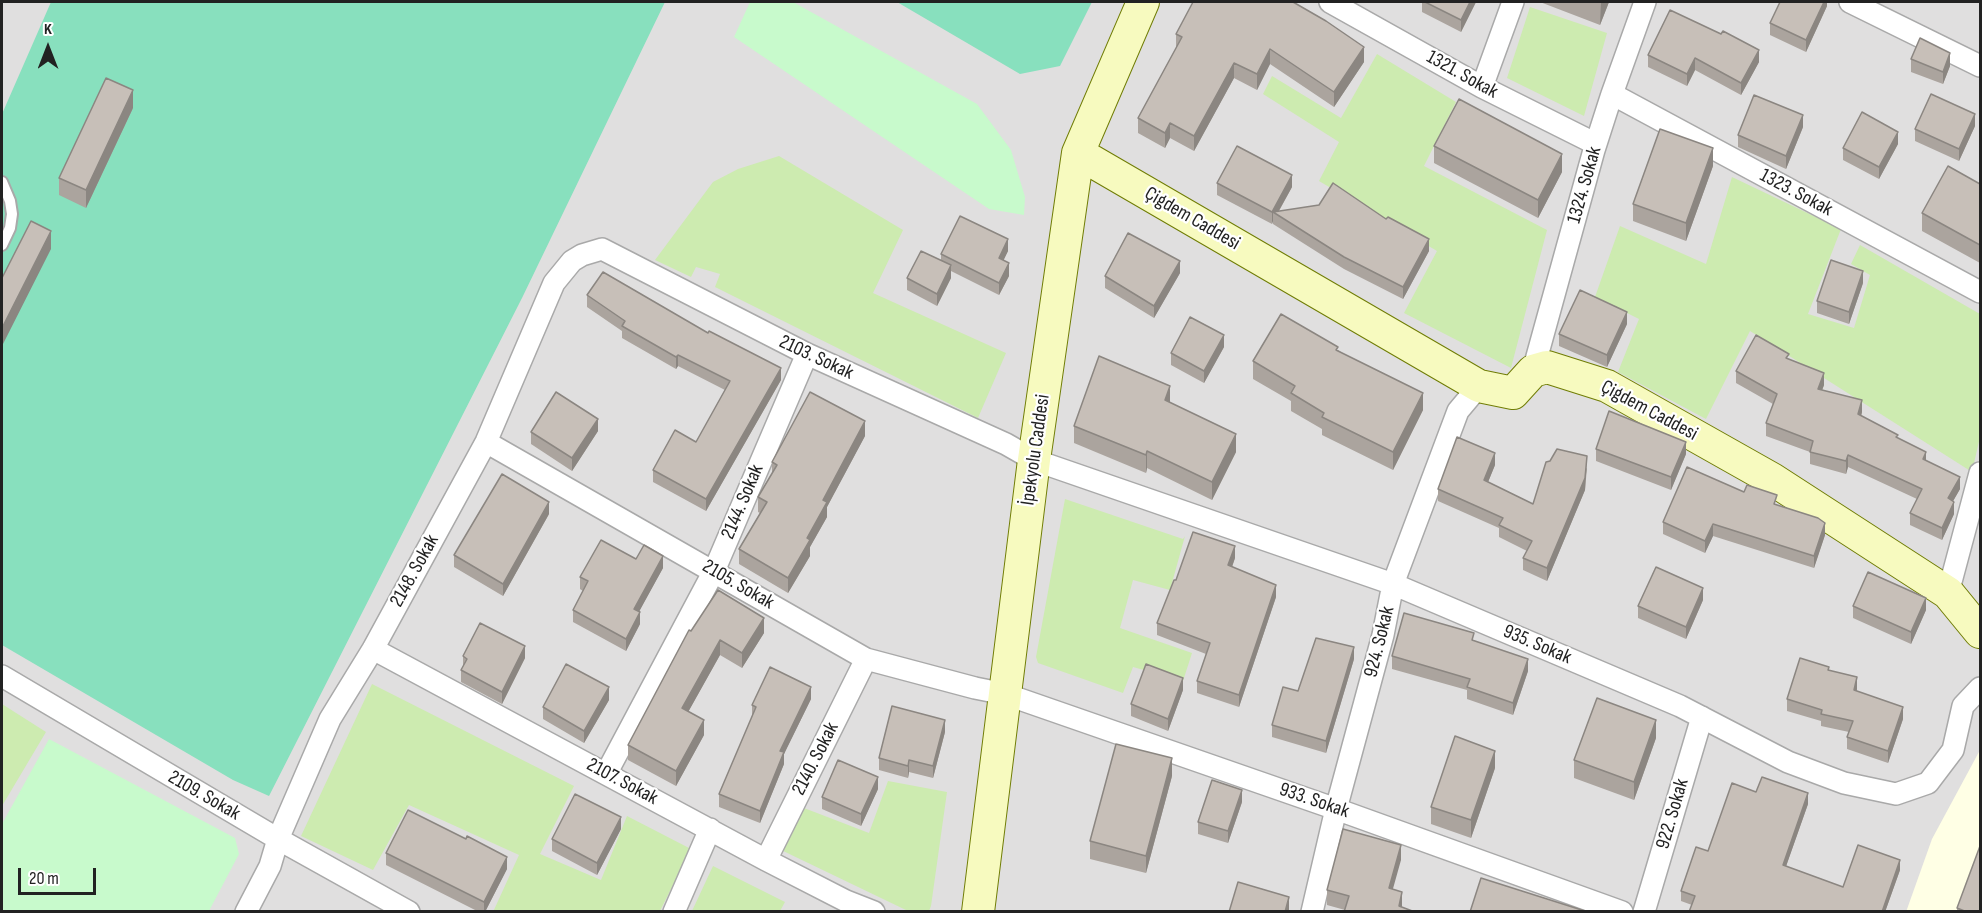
<!DOCTYPE html>
<meta charset="utf-8">
<style>
body{margin:0}
#map{position:relative;width:1982px;height:913px;overflow:hidden;background:#f2efe9;font-family:"Sofia Sans Condensed",sans-serif}
canvas{display:block}
.frame{position:absolute;inset:0;border:3px solid #222;pointer-events:none}
.north{position:absolute;left:18px;top:18px;width:60px;height:60px;-webkit-text-stroke:4px #fff;paint-order:stroke;rotate:0deg;font-size:16px;font-weight:700;line-height:24px;text-align:center;color:#222}
.north::after{content:'';display:block;margin:auto;width:21px;height:27px;background:#222;clip-path:polygon(50% 0,100% 100%,50% 72%,0 100%)}
.scale{position:absolute;left:18px;top:868px;width:78px;height:27px;box-sizing:border-box;border:3px solid #222;border-top:0;padding-left:8px;font-size:18px;line-height:21px;white-space:nowrap;color:#222;-webkit-text-stroke:4px #fff;paint-order:stroke}
</style>
<div id="map">
<canvas width="1982" height="913"></canvas>
<div class="frame"></div>
<div class="north">K</div>
<div class="scale">20 m</div>
</div>
<script>
const ctx = document.querySelector('canvas').getContext('2d');
ctx.lineJoin = 'round';
function fillPath(path, color) {
  ctx.fillStyle = color;
  ctx.fill(path, 'evenodd');
}
function shape(rows) {
  const path = new Path2D();
  for (const r of rows) {
    path.moveTo(r[0], r[1]);
    for (let i = 2; i < r.length; i += 2) path.lineTo(r[i], r[i + 1]);
  }
  return path;
}
function stroke(path, color, width, dash) {
  ctx.strokeStyle = color;
  ctx.lineWidth = width;
  ctx.lineCap = dash ? 'butt' : 'round';
  ctx.setLineDash(dash || []);
  ctx.stroke(path);
}
function write(font, color, halo, rows, align = 'center') {
  ctx.font = font + ' "Sofia Sans Condensed",sans-serif';
  ctx.lineWidth = 4.5;
  ctx.setLineDash([]);
  ctx.textBaseline = 'middle';
  ctx.strokeStyle = halo;
  ctx.fillStyle = color;
  for (const [text, x, y, turn = 0] of rows) {
    ctx.save();
    ctx.translate(x, y);
    ctx.rotate((+turn || 0) * Math.PI / 180);
    ctx.textAlign = isNaN(turn) ? turn : align;
    if (halo) ctx.strokeText(text, 0, 0);
    ctx.fillText(text, 0, 0);
    ctx.restore();
  }
}
const residential = shape([
 [2,2,1980,2,1980,911,2,911]
]);
const education = shape([
 [1980,750,1980,911,1906,912,1932,839]
]);
const grass = shape([
 [1530,7,1607,33,1584,116,1507,78],
 [1377,54,1456,102,1424,166,1547,230,1511,368,1404,313,1437,251,1319,181,1339,142,1263,94,1272,76,1341,118],
 [779,156,903,230,873,293,1006,353,978,418,715,287,720,274,696,267,691,277,655,260,713,182,738,169],
 [1732,177,1841,229,1808,314,1854,328,1870,275,1851,264,1860,245,1980,314,1980,437,1972,472,1750,331,1706,419,1618,372,1639,319,1595,297,1620,226,1706,264],
 [1065,499,1183,539,1185,536,1170,590,1133,580,1120,628,1192,653,1183,681,1133,667,1123,693,1038,663,1036,657],
 [372,684,574,786,540,854,601,880,627,816,691,849,660,911,493,912,519,855,409,805,373,870,301,836],
 [2,704,46,732,2,806],
 [888,781,947,792,931,906,929,911,908,911,779,849,804,808,869,833],
 [713,866,785,902,780,911,692,911]
]);
const park = shape([
 [750,2,793,2,977,104,1011,150,1025,197,1024,215,989,209,734,37],
 [49,739,235,838,239,854,209,911,2,911,2,824]
]);
const pitch = shape([
 [51,2,665,2,522,298,269,796,233,780,2,645,2,114],
 [897,2,1092,2,1060,66,1020,74]
]);
const lane = shape([
 [2,182,10,201,12,214,10,228,2,245]
]);
const street = shape([
 [1330,2,1482,87,1596,144],
 [1850,2,1980,66],
 [1482,87,1513,2],
 [1612,94,1980,292],
 [1533,371,1594,150,1612,94,1645,2],
 [486,442,866,659,975,688,1005,694,1336,809,1622,912],
 [1948,593,1980,473],
 [373,649,766,860,846,901,874,912],
 [2,676,278,839,409,912],
 [606,774,714,571,807,354],
 [766,860,866,659],
 [246,912,270,866,278,839,330,719,373,649,486,442,554,283,572,261,582,255,602,249,807,354,1006,444,1034,460,1393,584,1680,706,1788,762,1844,783,1896,794,1928,783,1953,750,1963,706,1980,688],
 [674,912,710,829],
 [1312,912,1336,809,1383,635,1393,584,1458,411,1479,386],
 [1644,912,1702,717]
]);
const secondary = shape([
 [1078,153,1479,386,1513,393,1533,371,1547,367,1607,386,1772,479,1948,593,1980,632],
 [978,912,1034,460,1078,153,1143,2]
]);
const wall = shape([
 [1422,2,1476,2,1461,32,1422,12],
 [1540,2,1609,2,1600,25],
 [1827,2,1827,6,1806,52,1770,35,1770,23],
 [1670,10,1759,62,1741,95,1695,70,1687,86,1648,67,1648,55],
 [1176,34,1364,62,1334,107,1270,64,1257,90,1234,78,1194,151,1170,138,1165,148,1138,133,1138,118,1176,48],
 [1911,59,1950,66,1943,84,1911,72],
 [133,108,86,208,59,195,59,178],
 [1975,126,1959,161,1915,141,1915,129],
 [1803,127,1786,169,1738,147,1738,135],
 [1898,144,1879,179,1843,160,1843,148],
 [1434,146,1562,172,1538,218,1434,163],
 [1713,166,1686,241,1633,221,1633,204],
 [1217,183,1292,187,1279,211,1429,251,1403,299,1344,269,1273,224,1273,221,1272,224,1217,195],
 [1980,184,1980,263,1922,231,1922,213],
 [1008,251,1003,260,1009,276,999,295,951,271,951,278,937,306,907,290,907,278,941,260,941,254],
 [1180,273,1154,318,1105,288,1105,276],
 [1863,283,1849,324,1817,313,1817,301],
 [587,295,781,380,706,511,653,482,653,470,696,442,725,390,678,366,676,369,622,338,622,331,587,307],
 [1627,324,1607,367,1559,346,1559,334],
 [1224,347,1204,383,1171,365,1171,353],
 [1338,350,1423,410,1393,470,1322,435,1322,429,1291,411,1291,401,1253,379,1253,361],
 [1789,359,1824,385,1822,390,1862,412,1861,416,1898,438,1960,489,1953,501,1954,514,1942,540,1910,525,1910,513,1917,499,1848,467,1846,474,1810,464,1810,452,1766,436,1766,423,1773,404,1736,383,1736,371],
 [1170,402,1236,452,1212,500,1147,468,1146,473,1074,443,1074,426],
 [598,431,572,471,531,444,531,432],
 [865,436,827,507,827,517,810,547,810,556,788,593,739,564,739,549,760,513,758,512,758,497,772,474,772,462],
 [1596,449,1686,454,1671,490,1596,461],
 [1495,465,1488,482,1533,504,1587,468,1585,490,1547,581,1523,570,1523,558,1527,551,1499,537,1499,528,1438,501,1438,489],
 [1744,492,1777,505,1825,535,1814,568,1713,536,1705,553,1663,534,1663,522],
 [549,514,503,596,454,567,454,555],
 [1235,558,1232,567,1276,597,1239,707,1197,693,1197,681,1206,654,1157,635,1157,623,1176,580],
 [636,559,663,568,639,611,640,624,626,651,573,622,573,610,583,591,580,589,580,577],
 [1703,600,1686,639,1638,618,1638,606],
 [1853,606,1926,610,1911,644,1853,618],
 [691,631,764,633,742,668,720,655,688,712,704,735,676,786,628,760,628,745],
 [1474,641,1528,671,1513,715,1467,699,1467,690,1392,669,1392,656],
 [463,656,525,658,502,704,461,682,461,670,463,666],
 [1354,659,1326,753,1272,737,1272,725,1298,691],
 [1829,670,1857,689,1857,691,1903,719,1888,763,1847,749,1847,737,1849,732,1821,726,1821,721,1787,711,1787,699],
 [1183,690,1168,731,1131,716,1131,704],
 [811,699,784,754,784,764,760,823,719,807,719,794,752,717,752,705],
 [609,700,584,743,543,719,543,707],
 [945,732,933,778,909,772,908,778,879,770,879,758],
 [1656,738,1634,800,1574,778,1574,760],
 [1495,768,1471,838,1431,824,1431,807],
 [1172,776,1146,873,1090,859,1090,841],
 [878,789,861,826,822,809,822,797],
 [1756,792,1808,804,1786,866,1843,887,1900,870,1885,912,1689,912,1692,905,1681,901,1681,891,1708,851],
 [1242,802,1228,843,1198,834,1198,822],
 [621,829,597,875,552,851,552,839],
 [466,839,507,869,485,912,479,912,386,865,386,853],
 [1401,860,1345,910,1327,905,1327,890],
 [1957,908,1980,912,1957,912]
]);
const shadedWall = shape([
 [1470,2,1476,2,1461,32,1461,20],
 [1601,2,1609,2,1600,25],
 [1824,2,1827,2,1827,6,1806,52,1806,40],
 [1364,47,1364,62,1334,107,1334,92],
 [1270,49,1270,64,1257,90,1257,74],
 [1759,50,1759,62,1741,95,1741,83],
 [1950,53,1950,66,1943,84,1943,72],
 [1695,58,1695,70,1687,86,1687,74],
 [1234,63,1234,78,1194,151,1194,136],
 [133,90,133,108,86,208,86,190],
 [1975,114,1975,126,1959,161,1959,149],
 [1803,115,1803,127,1786,169,1786,156],
 [1170,123,1170,138,1165,148,1165,133],
 [1898,132,1898,144,1879,179,1879,167],
 [1713,148,1713,166,1686,241,1686,223],
 [1562,154,1562,172,1538,218,1538,200],
 [1292,175,1292,187,1277,214,1273,212,1273,221,1272,224,1272,212],
 [51,231,51,249,2,346,2,328],
 [1008,239,1008,251,999,270,999,258],
 [1429,239,1429,251,1403,299,1403,287],
 [1180,261,1180,273,1154,318,1154,306],
 [1009,263,1009,276,999,295,999,283],
 [951,265,951,278,937,306,937,294],
 [1863,271,1863,283,1849,324,1849,312],
 [1627,312,1627,324,1607,367,1607,355],
 [1224,335,1224,347,1204,383,1204,371],
 [678,355,678,366,676,369,676,357],
 [781,368,781,380,706,511,706,499],
 [1824,373,1824,385,1818,401,1818,389],
 [1170,386,1170,404,1165,400],
 [1423,393,1423,410,1393,470,1393,452],
 [1862,400,1862,412,1858,427,1858,414],
 [598,419,598,431,572,471,572,458],
 [865,421,865,436,827,507,827,517,810,547,810,556,788,593,788,578,823,500],
 [1236,434,1236,452,1212,500,1212,482],
 [1686,442,1686,454,1671,490,1671,477],
 [1147,451,1147,468,1146,473,1146,455],
 [1926,452,1926,464,1923,459],
 [1495,453,1495,465,1484,492,1484,480],
 [1848,455,1848,467,1846,474,1846,461],
 [1587,456,1585,490,1547,581,1547,568],
 [1960,477,1960,489,1948,510,1948,498],
 [549,502,549,514,503,596,503,584],
 [1954,502,1954,514,1942,540,1942,528],
 [1825,523,1825,535,1814,568,1814,556],
 [1713,524,1713,536,1705,553,1705,541],
 [1235,546,1235,558,1228,578,1228,565],
 [663,556,663,568,634,621,634,609],
 [1276,585,1276,597,1239,707,1239,695],
 [1703,588,1703,600,1686,639,1686,627],
 [1926,598,1926,610,1911,644,1911,632],
 [640,612,640,624,626,651,626,639],
 [764,618,764,633,742,668,742,653],
 [720,640,720,655,682,723,682,708],
 [525,646,525,658,502,704,502,692],
 [1354,647,1354,659,1326,753,1326,741],
 [1528,659,1528,671,1513,715,1513,703],
 [1857,677,1857,689,1854,702,1854,690],
 [1183,678,1183,690,1168,731,1168,719],
 [609,687,609,700,584,743,584,731],
 [811,687,811,699,784,754,784,764,760,823,760,811,780,751],
 [1903,707,1903,719,1888,763,1888,751],
 [704,720,704,735,676,786,676,771],
 [945,720,945,732,933,778,933,766],
 [1656,720,1656,738,1634,800,1634,782],
 [1495,751,1495,768,1471,838,1471,820],
 [1172,758,1172,776,1146,873,1146,856],
 [909,760,909,772,908,778,908,766],
 [878,777,878,789,861,826,861,814],
 [1242,790,1242,802,1228,843,1228,831],
 [1808,793,1808,804,1783,875,1783,865],
 [621,817,621,829,597,875,597,863],
 [1401,845,1401,860,1389,903,1389,888],
 [507,857,507,869,485,912,484,912,484,902],
 [1900,860,1900,870,1885,912,1882,912],
 [1402,892,1402,907,1399,906],
 [1289,897,1289,912,1285,912]
]);
const building = shape([
 [1193,2,1293,2,1326,21,1364,47,1334,92,1270,49,1257,74,1234,63,1194,136,1170,123,1165,133,1138,118,1182,37,1176,34,1193,2],
 [1425,2,1470,2,1461,20,1425,2],
 [1780,2,1824,2,1806,40,1770,23,1780,2],
 [1670,10,1721,34,1723,31,1759,50,1741,83,1695,58,1687,74,1648,55,1670,10],
 [1920,38,1950,53,1943,72,1911,59,1920,38],
 [106,78,133,90,86,190,59,178,106,78],
 [1931,94,1975,114,1959,149,1915,129,1931,94],
 [1754,95,1803,115,1786,156,1738,135,1754,95],
 [1459,99,1562,154,1538,200,1434,146,1459,99],
 [1862,112,1898,132,1879,167,1843,148,1862,112],
 [1660,129,1713,148,1686,223,1633,204,1660,129],
 [1237,146,1292,175,1272,212,1217,183,1237,146],
 [1948,166,1980,184,1980,245,1922,213,1948,166],
 [1333,183,1386,219,1388,217,1429,239,1403,287,1344,257,1273,212,1319,205,1333,183],
 [960,216,1008,239,999,258,1009,263,999,283,941,254,960,216],
 [31,221,51,231,2,328,2,278,31,221],
 [1128,233,1180,261,1154,306,1105,276,1128,233],
 [921,251,951,265,937,294,907,278,921,251],
 [1831,260,1863,271,1849,312,1817,301,1831,260],
 [603,272,708,333,709,331,781,368,706,499,653,470,675,430,696,442,730,381,678,355,676,357,622,326,625,321,587,295,603,272],
 [1580,290,1627,312,1607,355,1559,334,1580,290],
 [1281,314,1338,347,1336,350,1423,393,1393,452,1322,417,1324,413,1291,393,1295,386,1253,361,1281,314],
 [1190,317,1224,335,1204,371,1171,353,1190,317],
 [1756,335,1789,354,1786,358,1824,373,1818,389,1862,400,1858,414,1898,435,1896,437,1926,452,1923,459,1960,477,1948,498,1954,502,1942,528,1910,513,1922,489,1848,455,1846,461,1810,452,1813,441,1766,423,1777,394,1736,371,1756,335],
 [1099,356,1170,386,1165,400,1236,434,1212,482,1147,451,1146,455,1074,426,1099,356],
 [556,392,598,419,572,458,531,432,556,392],
 [810,392,865,421,823,500,827,502,807,538,810,540,788,578,739,549,767,502,758,497,777,465,772,462,810,392],
 [1609,411,1686,442,1671,477,1596,449,1609,411],
 [1457,437,1495,453,1484,480,1533,504,1546,462,1550,461,1557,449,1587,456,1585,478,1547,568,1523,558,1532,541,1499,525,1503,518,1438,489,1457,437],
 [1687,467,1744,492,1747,485,1777,495,1774,504,1818,518,1825,523,1814,556,1713,524,1705,541,1663,522,1687,467],
 [502,474,549,502,503,584,454,555,502,474],
 [1193,532,1235,546,1228,565,1276,585,1239,695,1197,681,1210,643,1157,623,1174,580,1176,580,1193,532],
 [601,540,636,559,644,545,663,556,634,609,640,612,626,639,573,610,588,581,580,577,601,540],
 [1656,567,1703,588,1686,627,1638,606,1656,567],
 [1868,572,1926,598,1911,632,1853,606,1868,572],
 [718,590,764,618,742,653,720,640,682,708,704,720,676,771,628,745,689,630,691,631,718,590],
 [1404,613,1474,633,1472,640,1528,659,1513,703,1467,687,1470,679,1392,656,1404,613],
 [480,623,525,646,502,692,461,670,467,659,463,656,480,623],
 [1316,638,1354,647,1326,741,1272,725,1283,687,1298,691,1316,638],
 [1800,658,1829,667,1828,670,1857,677,1854,690,1903,707,1888,751,1847,737,1853,721,1821,714,1822,710,1787,699,1800,658],
 [566,664,609,687,584,731,543,707,566,664],
 [1146,664,1183,678,1168,719,1131,704,1146,664],
 [770,667,811,687,780,751,784,752,760,811,719,794,756,707,752,705,770,667],
 [1597,698,1656,720,1634,782,1574,760,1597,698],
 [892,706,945,720,933,766,909,760,908,766,879,758,892,706],
 [1455,736,1495,751,1471,820,1431,807,1455,736],
 [1116,744,1172,758,1146,856,1090,841,1116,744],
 [838,760,878,777,861,814,822,797,838,760],
 [1762,777,1808,793,1783,865,1843,887,1858,845,1900,860,1882,912,1689,912,1695,896,1681,891,1696,847,1708,851,1732,783,1756,792,1762,777],
 [1212,780,1242,790,1228,831,1198,822,1212,780],
 [575,794,621,817,597,863,552,839,575,794],
 [408,810,466,839,467,836,507,857,484,902,386,853,408,810],
 [1343,829,1401,845,1389,888,1402,892,1399,906,1415,912,1344,912,1349,896,1327,890,1343,829],
 [1980,846,1980,912,1967,912,1957,908,1980,846],
 [1481,878,1588,912,1470,912,1481,878],
 [1238,882,1289,897,1285,912,1229,912,1238,882]
]);
const streetNames = [
 ["1321. Sokak",1462,75,29],
 ["1324. Sokak",1585,185,-74],
 ["1323. Sokak",1796,193,28],
 ["Çigdem Caddesi",1192,219,30],
 ["2103. Sokak",816,358,25],
 ["Çigdem Caddesi",1649,411,28],
 ["İpekyolu Caddesi",1036,450,-82],
 ["2144. Sokak",743,502,-67],
 ["2148. Sokak",415,571,-61],
 ["2105. Sokak",738,585,30],
 ["924. Sokak",1380,642,-76],
 ["935. Sokak",1537,645,23],
 ["2140. Sokak",816,759,-63],
 ["2107. Sokak",622,782,28],
 ["2109. Sokak",204,796,30],
 ["933. Sokak",1314,801,19],
 ["922. Sokak",1673,814,-74]
];
fillPath(residential, '#e0dfdf');
fillPath(education, '#ffffe5');
fillPath(grass, '#cdebb0');
fillPath(park, '#c8facc');
fillPath(pitch, '#88e0be');
stroke(lane, '#a9a9a9', 14);
stroke(street, '#a9a9a9', 24);
stroke(secondary, '#707d05', 34);
stroke(lane, '#fff', 10);
stroke(street, '#fff', 21);
stroke(secondary, '#f7fabf', 32);
fillPath(wall, '#aba49e');
fillPath(shadedWall, '#8b8681');
fillPath(building, '#c7bfb8');
stroke(building, '#8b8681', 1.5);
write('20px', '#222', '#fff', streetNames);
</script>
